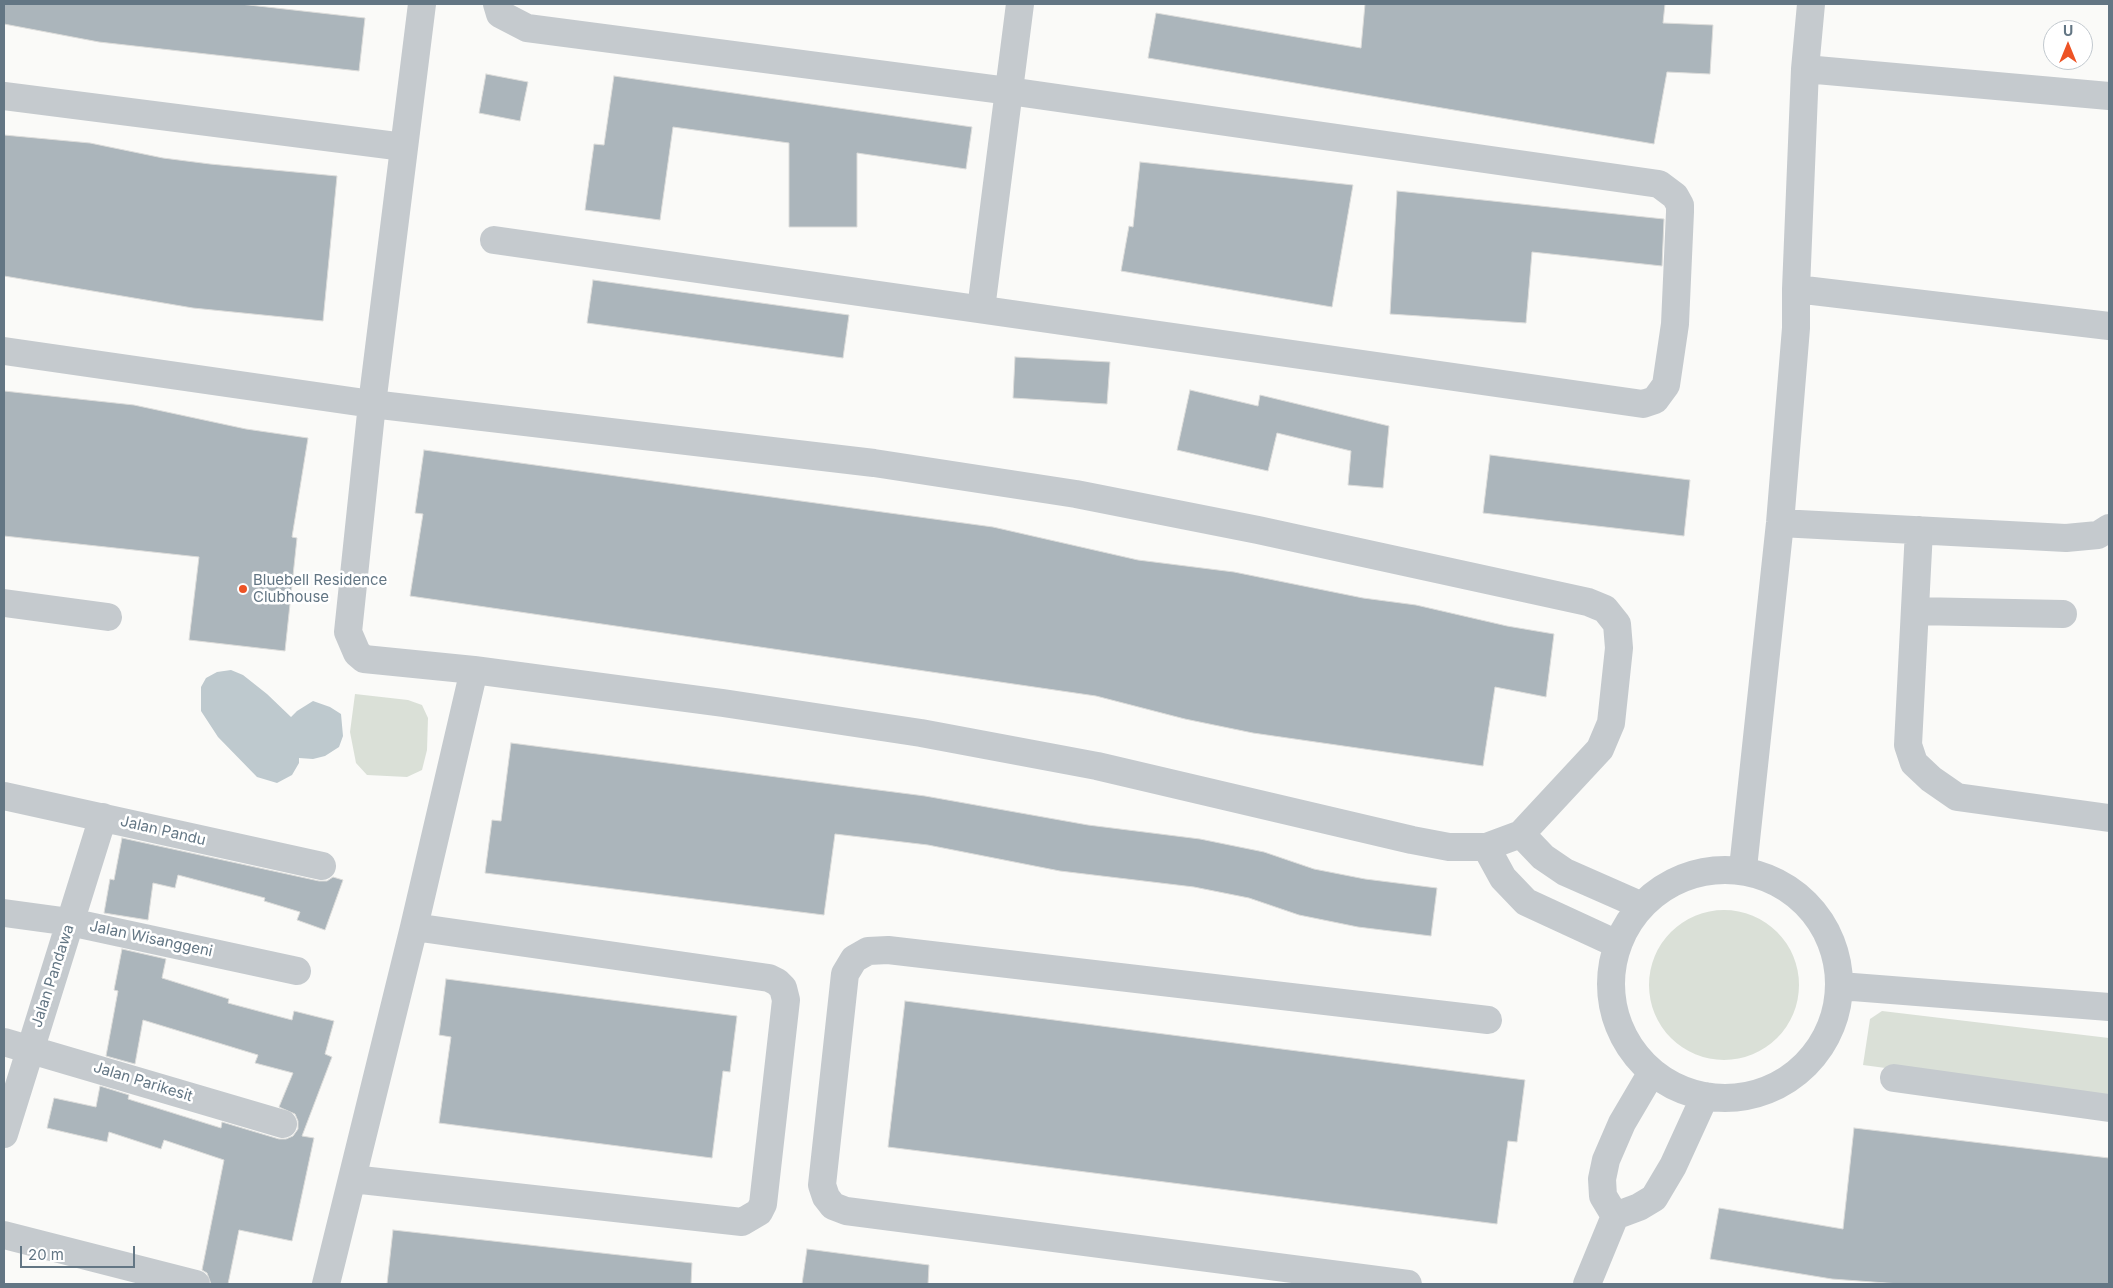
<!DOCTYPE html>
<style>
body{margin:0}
#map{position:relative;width:2113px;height:1288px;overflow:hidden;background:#fafaf8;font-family:Inter,sans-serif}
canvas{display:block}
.frame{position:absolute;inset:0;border:5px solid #637684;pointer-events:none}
.north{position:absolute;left:2043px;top:20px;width:50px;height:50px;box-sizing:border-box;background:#fff;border:1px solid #c1c8ce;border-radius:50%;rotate:0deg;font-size:14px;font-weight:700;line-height:20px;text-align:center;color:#637684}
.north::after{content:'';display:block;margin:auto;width:18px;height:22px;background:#ed5325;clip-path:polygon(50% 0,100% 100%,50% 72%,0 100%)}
.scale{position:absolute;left:20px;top:1246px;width:115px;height:22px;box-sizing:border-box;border:2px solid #637684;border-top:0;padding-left:6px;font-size:15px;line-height:18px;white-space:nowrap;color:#637684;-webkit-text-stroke:4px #fff;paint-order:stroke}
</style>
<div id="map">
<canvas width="2113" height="1288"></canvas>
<div class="frame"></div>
<div class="north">U</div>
<div class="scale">20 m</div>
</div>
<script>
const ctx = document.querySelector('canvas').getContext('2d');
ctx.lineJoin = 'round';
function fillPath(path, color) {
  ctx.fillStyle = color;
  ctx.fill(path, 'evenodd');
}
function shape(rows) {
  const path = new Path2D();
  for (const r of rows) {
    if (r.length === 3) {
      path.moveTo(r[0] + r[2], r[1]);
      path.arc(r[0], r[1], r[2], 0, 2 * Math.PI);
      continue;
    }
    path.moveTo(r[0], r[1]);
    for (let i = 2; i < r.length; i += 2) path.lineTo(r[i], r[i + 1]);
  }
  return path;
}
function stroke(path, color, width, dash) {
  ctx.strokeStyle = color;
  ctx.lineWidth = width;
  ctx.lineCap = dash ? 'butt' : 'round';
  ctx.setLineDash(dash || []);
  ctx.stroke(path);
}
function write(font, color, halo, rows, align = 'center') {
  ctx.font = font + ' Inter,sans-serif';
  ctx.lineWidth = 5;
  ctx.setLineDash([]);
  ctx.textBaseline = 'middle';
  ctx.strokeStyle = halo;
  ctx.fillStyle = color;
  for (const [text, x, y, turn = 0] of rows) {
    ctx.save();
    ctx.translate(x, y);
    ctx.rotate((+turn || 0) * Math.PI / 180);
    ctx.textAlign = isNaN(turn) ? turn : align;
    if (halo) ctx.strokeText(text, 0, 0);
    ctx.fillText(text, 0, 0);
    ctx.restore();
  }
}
const green = shape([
 [355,694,408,700,422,705,428,718,427,750,422,770,407,777,367,775,356,763,350,732],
 [1724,985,75],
 [1882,1011,2109,1038,2109,1098,1863,1065,1870,1019]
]);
const water = shape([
 [231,670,243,675,267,694,291,717,297,711,313,701,330,707,341,714,343,736,339,747,325,756,313,759,299,758,299,763,292,775,277,783,257,777,218,737,201,711,201,687,206,678,217,672]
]);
const building = shape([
 [4,4,240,4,365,18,359,71,99,42,4,24,4,4],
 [1365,4,1665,4,1663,23,1713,25,1710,74,1667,72,1654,144,1148,58,1156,13,1361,48,1365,4],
 [486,74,528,82,520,121,479,113,486,74],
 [614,76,972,127,966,169,857,153,857,227,789,227,789,143,673,127,660,220,585,210,594,144,604,145,614,76],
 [4,135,90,143,163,158,210,164,337,176,323,321,193,308,4,276,4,135],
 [1140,162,1353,185,1332,307,1121,271,1129,226,1133,227,1140,162],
 [1397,191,1664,219,1662,266,1532,252,1526,323,1390,314,1397,191],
 [593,280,849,315,843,358,587,323,593,280],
 [1015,357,1110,362,1107,404,1013,398,1015,357],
 [1190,390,1258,406,1260,395,1389,426,1383,488,1348,485,1351,451,1277,433,1268,471,1177,450,1190,390],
 [4,391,134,405,246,429,308,438,292,537,297,538,285,651,189,640,199,557,4,536,4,391],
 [424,450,993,527,1138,560,1234,572,1363,598,1416,605,1507,626,1554,634,1546,697,1495,687,1483,766,1253,733,1185,719,1096,696,410,596,423,514,415,513,424,450],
 [1490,455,1690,480,1684,536,1483,513,1490,455],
 [511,743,925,796,1088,825,1200,839,1264,852,1314,869,1365,879,1437,888,1431,936,1358,927,1299,915,1249,898,1194,887,1060,871,928,845,835,834,824,915,485,873,492,820,501,821,511,743],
 [122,838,319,881,327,881,333,877,343,880,325,930,297,920,300,912,264,901,265,898,178,875,175,888,153,883,148,920,104,913,110,879,114,880,122,838],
 [122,949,166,959,162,978,229,999,228,1003,292,1020,294,1011,334,1021,325,1054,332,1057,302,1136,314,1138,292,1241,239,1230,228,1284,211,1284,207,1273,202,1270,224,1160,164,1140,161,1149,109,1132,107,1142,47,1128,54,1098,96,1107,100,1086,129,1095,128,1099,221,1128,222,1122,279,1139,286,1139,293,1136,298,1129,298,1121,295,1114,279,1107,293,1073,255,1063,258,1055,143,1020,135,1064,106,1056,118,991,114,990,122,949],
 [446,979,737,1016,730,1072,723,1071,712,1158,439,1123,451,1037,439,1035,446,979],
 [905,1001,1525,1080,1517,1142,1508,1141,1497,1224,888,1147,905,1001],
 [1854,1128,2109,1158,2109,1284,1900,1284,1832,1279,1710,1259,1719,1208,1843,1229,1854,1128],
 [393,1230,692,1263,691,1284,387,1284,393,1230],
 [807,1249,929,1265,928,1284,802,1284,807,1249]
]);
const minor = shape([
 [1805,69,2109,96],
 [4,96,404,147],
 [494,240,1643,404,1655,400,1666,385,1675,324,1680,212,1680,205,1675,196,1659,184,1009,91,527,28,500,14,497,4],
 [1796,289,1805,69,1811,4],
 [981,309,1020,4],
 [4,351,372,404,874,463,1076,494,1258,530,1588,602,1605,609,1617,624,1619,648,1611,723,1600,749,1521,834,1486,847,1449,847,1412,840,1097,766,921,733,723,703,474,670,364,659,357,653,348,632,372,404,422,4],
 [1780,523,2066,538,2098,535,2109,528],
 [1919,530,1908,745,1914,763,1931,779,1957,797,2109,818],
 [4,603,108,617],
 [1915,611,2063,614],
 [4,796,322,866],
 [1521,834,1543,857,1565,872,1640,905],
 [1486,847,1503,878,1526,902,1617,944],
 [1743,868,1780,523,1796,328,1796,289,2109,326],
 [1725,984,114],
 [4,913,70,922,297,971],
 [1840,986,2109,1007],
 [4,1042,283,1124],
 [1894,1078,2109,1108],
 [4,1134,103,817],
 [352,1179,742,1222,759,1212,763,1204,786,1000,783,988,777,982,769,978,414,927],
 [1615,1216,1603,1196,1602,1179,1606,1160,1622,1123,1652,1072],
 [4,1235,196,1284],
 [326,1284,414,927,474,670],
 [1408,1284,846,1211,833,1206,826,1197,822,1185,845,974,854,959,868,951,888,950,1488,1020],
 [1587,1284,1615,1216,1639,1207,1654,1198,1673,1166,1705,1096]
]);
const markers = [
 [243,589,5,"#ed5325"]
];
const poiNames = [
 ["Bluebell Residence",253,580],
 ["Clubhouse",253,597]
];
const streetNames = [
 ["Jalan Pandu",163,831,13],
 ["Jalan Wisanggeni",151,939,12],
 ["Jalan Pandawa",53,976,-72],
 ["Jalan Parikesit",143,1082,17]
];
fillPath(green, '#dae0d7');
fillPath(water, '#bec9ce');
fillPath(building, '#abb5bb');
stroke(building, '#dcdcda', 1);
stroke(minor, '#c5cace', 28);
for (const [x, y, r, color] of markers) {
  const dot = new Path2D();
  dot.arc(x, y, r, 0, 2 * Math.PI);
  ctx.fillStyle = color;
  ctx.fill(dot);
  stroke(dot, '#fff', 2);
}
write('15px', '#637684', '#fff', poiNames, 'left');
write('15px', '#637684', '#fff', streetNames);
</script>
